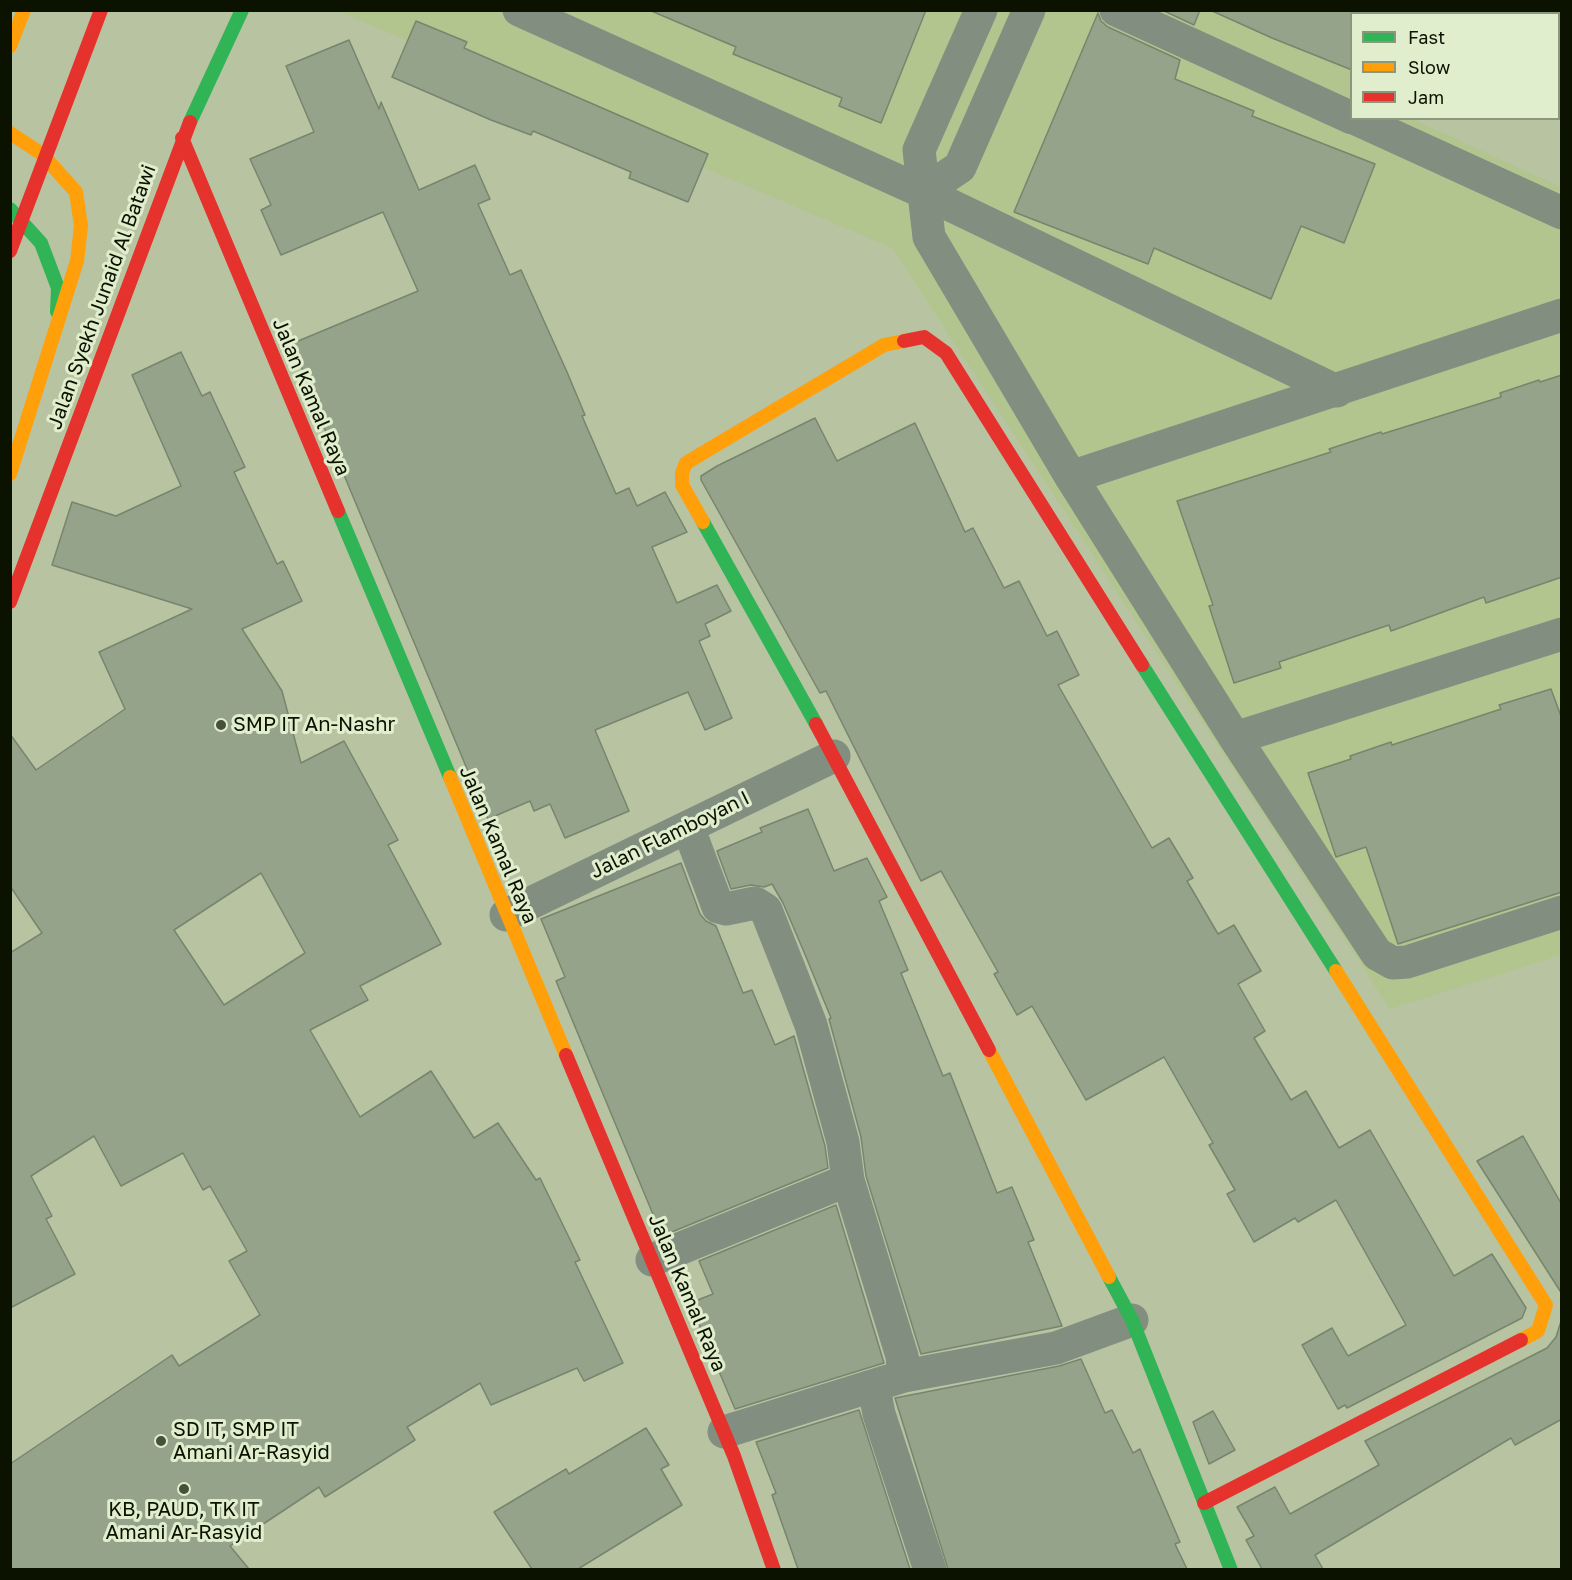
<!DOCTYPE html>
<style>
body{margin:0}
#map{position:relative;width:1572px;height:1580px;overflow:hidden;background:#b7c3a1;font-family:"Golos Text",sans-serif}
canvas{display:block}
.frame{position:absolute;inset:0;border:12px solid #0b1200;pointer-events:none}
.legend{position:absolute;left:1350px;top:12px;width:210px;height:108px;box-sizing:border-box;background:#e1eece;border:2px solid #8b967c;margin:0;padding:8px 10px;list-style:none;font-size:18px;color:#0b1200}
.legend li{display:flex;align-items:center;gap:12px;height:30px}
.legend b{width:30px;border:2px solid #8b967c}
</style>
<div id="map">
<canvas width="1572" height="1580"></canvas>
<div class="frame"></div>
<ul class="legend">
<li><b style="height:8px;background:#30b455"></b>Fast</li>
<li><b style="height:8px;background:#ff9f0a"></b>Slow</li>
<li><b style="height:8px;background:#e5322d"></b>Jam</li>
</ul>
</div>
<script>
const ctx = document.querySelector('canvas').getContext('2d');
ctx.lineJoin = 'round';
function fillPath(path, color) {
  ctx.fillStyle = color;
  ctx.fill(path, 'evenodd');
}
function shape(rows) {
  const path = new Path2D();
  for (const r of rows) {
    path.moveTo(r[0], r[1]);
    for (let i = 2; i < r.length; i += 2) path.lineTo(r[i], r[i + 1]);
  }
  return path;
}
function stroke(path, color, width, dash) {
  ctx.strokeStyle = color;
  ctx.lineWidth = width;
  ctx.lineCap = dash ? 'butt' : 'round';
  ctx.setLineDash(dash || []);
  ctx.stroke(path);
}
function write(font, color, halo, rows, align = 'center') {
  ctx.font = font + ' "Golos Text",sans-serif';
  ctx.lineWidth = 6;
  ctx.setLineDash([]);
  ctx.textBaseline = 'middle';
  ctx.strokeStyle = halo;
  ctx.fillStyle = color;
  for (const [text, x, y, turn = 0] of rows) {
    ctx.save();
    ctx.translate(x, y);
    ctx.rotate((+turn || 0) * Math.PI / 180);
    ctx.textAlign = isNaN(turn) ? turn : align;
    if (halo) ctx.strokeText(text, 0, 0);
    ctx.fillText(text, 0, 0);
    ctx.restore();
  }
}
const built = shape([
 [338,11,1390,11,1389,13,1352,14,1352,118,1412,119,1561,187,1561,955,1390,1009,892,248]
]);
const building = shape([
 [649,10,926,10,881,123,839,106,842,98,733,54,736,47,649,10],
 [1162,10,1200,10,1194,25,1162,10],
 [1210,10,1352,10,1352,70,1272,38,1210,10],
 [1098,13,1101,21,1108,27,1180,60,1175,79,1254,111,1252,116,1375,164,1344,243,1301,226,1271,299,1154,248,1148,264,1014,212,1098,13],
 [416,21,467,42,464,48,708,154,688,202,629,178,631,172,533,131,531,135,491,120,392,77,416,21],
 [349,40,379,109,381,102,419,190,475,165,490,199,478,204,510,275,521,270,567,372,585,415,582,416,616,494,629,488,637,506,665,492,687,532,652,547,677,603,717,585,731,611,705,624,710,636,699,641,732,718,705,730,688,692,595,730,629,811,565,838,550,804,534,811,530,801,488,819,313,401,316,400,291,344,418,291,383,212,281,255,261,210,271,205,250,159,314,132,286,66,349,40],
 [181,352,202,396,210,392,245,467,234,472,277,564,283,561,302,601,242,629,282,691,301,763,344,741,398,840,388,845,441,944,360,986,368,1000,310,1030,360,1117,431,1071,474,1138,498,1123,536,1180,540,1178,580,1260,575,1262,623,1363,584,1381,577,1368,491,1405,480,1383,407,1427,415,1440,325,1497,319,1487,230,1546,249,1569,10,1569,10,1464,172,1355,179,1366,260,1315,229,1261,247,1251,210,1186,203,1190,183,1153,121,1186,94,1136,31,1176,52,1216,46,1219,75,1274,10,1308,10,953,42,933,10,886,10,734,36,770,125,709,99,652,192,609,52,565,72,502,116,516,181,486,132,375,181,352],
 [261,873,305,953,224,1005,174,930,261,873],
 [1562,375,1562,577,1486,603,1484,597,1391,631,1389,625,1279,662,1281,668,1234,683,1209,606,1213,605,1177,501,1331,452,1329,449,1381,432,1382,434,1501,397,1500,393,1539,380,1540,382,1562,375],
 [815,418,837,461,915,423,965,532,973,528,1004,588,1019,581,1047,636,1057,631,1079,675,1058,685,1152,848,1169,838,1193,878,1187,881,1218,934,1234,925,1261,971,1238,984,1265,1031,1254,1038,1291,1100,1306,1091,1339,1148,1370,1130,1454,1276,1492,1254,1526,1308,1522,1318,1347,1408,1345,1405,1338,1409,1302,1345,1332,1328,1348,1356,1406,1325,1336,1200,1298,1222,1295,1218,1254,1242,1227,1194,1235,1190,1209,1145,1213,1143,1164,1057,1086,1100,1032,1006,1017,1015,994,974,998,972,941,871,921,881,826,691,820,693,701,480,701,476,717,466,815,418],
 [1551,689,1562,719,1562,892,1398,944,1366,847,1336,857,1308,773,1351,759,1350,756,1391,742,1392,745,1501,709,1499,705,1551,689],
 [808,809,834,871,867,858,887,897,879,901,908,970,901,973,943,1076,950,1073,997,1193,1012,1187,1034,1240,1028,1242,1062,1326,921,1354,866,1176,861,1137,829,1019,831,1018,804,952,783,903,772,884,764,887,751,885,731,889,717,851,762,832,760,828,808,809],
 [681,863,700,914,706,921,716,926,743,993,752,990,775,1045,794,1036,825,1146,828,1168,662,1236,556,981,565,977,541,919,681,863],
 [1523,1136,1562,1205,1562,1294,1477,1161,1523,1136],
 [836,1205,884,1363,735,1409,690,1303,713,1294,699,1261,836,1205],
 [1562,1318,1562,1419,1515,1445,1511,1438,1315,1555,1323,1569,1262,1569,1246,1540,1254,1536,1237,1507,1275,1487,1290,1514,1379,1465,1365,1441,1547,1348,1556,1337,1562,1318],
 [1081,1359,1105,1413,1112,1410,1133,1453,1140,1449,1180,1542,1175,1544,1187,1569,948,1569,895,1398,1059,1366,1081,1359],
 [859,1410,910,1569,798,1569,772,1495,776,1493,756,1442,859,1410],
 [1213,1411,1235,1450,1209,1464,1193,1422,1213,1411],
 [646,1428,669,1465,661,1469,682,1505,578,1569,532,1569,494,1512,566,1469,569,1474,646,1428]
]);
const street = shape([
 [519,10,923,192,1337,391],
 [981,10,919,150,929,237,1071,477,1235,738,1377,954,1393,963,1407,962,1562,912],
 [1116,10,1352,118],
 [1354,118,1562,213],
 [923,192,960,167,1029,10],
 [1071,477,1562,315],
 [1235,738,1562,634],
 [688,827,718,907,726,909,755,903,766,910,794,981,811,1025,843,1142,848,1180,902,1356,904,1376],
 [506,915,834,756],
 [652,1260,848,1180],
 [874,1388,879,1414,930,1570],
 [724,1432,904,1376,1056,1348,1132,1320]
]);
const fast = shape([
 [190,122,242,10],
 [10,209,41,243,58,288,57,312],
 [338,511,450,777],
 [703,522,816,724],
 [1142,665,1336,971],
 [1109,1277,1132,1320,1231,1570]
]);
const slow = shape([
 [10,46,24,10],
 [10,133,42,154,76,192,81,226,77,261,10,474],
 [703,522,682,485,682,473,686,463,884,345,904,341],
 [450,777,566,1055],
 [1336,971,1546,1305,1538,1331,1521,1340],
 [989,1050,1109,1277]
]);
const jam = shape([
 [182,138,338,511],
 [904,341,924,337,946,353,1142,665],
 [10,602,190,122],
 [816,724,989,1050],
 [566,1055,734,1456,774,1570],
 [1204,1503,1521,1340]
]);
const jamBridge = shape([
 [10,251,101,10]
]);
const markers = [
 [221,725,6,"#475038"],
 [161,1441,6,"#475038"],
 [184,1489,6,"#475038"]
];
const streetNames = [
 ["Jalan Syekh Junaid Al Batawi",102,297,-70],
 ["Jalan Kamal Raya",311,397,67],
 ["Jalan Flamboyan I",670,835,-26],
 ["Jalan Kamal Raya",498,845,67],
 ["Jalan Kamal Raya",687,1293,67]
];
const poiNames = [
 ["SMP IT An-Nashr",233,725],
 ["SD IT, SMP IT",173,1430],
 ["Amani Ar-Rasyid",173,1453],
 ["KB, PAUD, TK IT",184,1510,"center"],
 ["Amani Ar-Rasyid",184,1533,"center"]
];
fillPath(built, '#b2c58f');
fillPath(building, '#95a38b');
stroke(building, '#77856d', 1.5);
stroke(street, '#818e80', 33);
stroke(fast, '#30b455', 14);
stroke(slow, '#ff9f0a', 14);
stroke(jam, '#e5322d', 14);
stroke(jamBridge, '#e5322d', 14);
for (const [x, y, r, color] of markers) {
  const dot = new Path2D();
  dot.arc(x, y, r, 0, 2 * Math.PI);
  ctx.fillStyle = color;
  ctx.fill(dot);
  stroke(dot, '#e1eece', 2);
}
write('20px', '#0b1200', '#e1eece', streetNames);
write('20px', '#0b1200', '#e1eece', poiNames, 'left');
</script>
